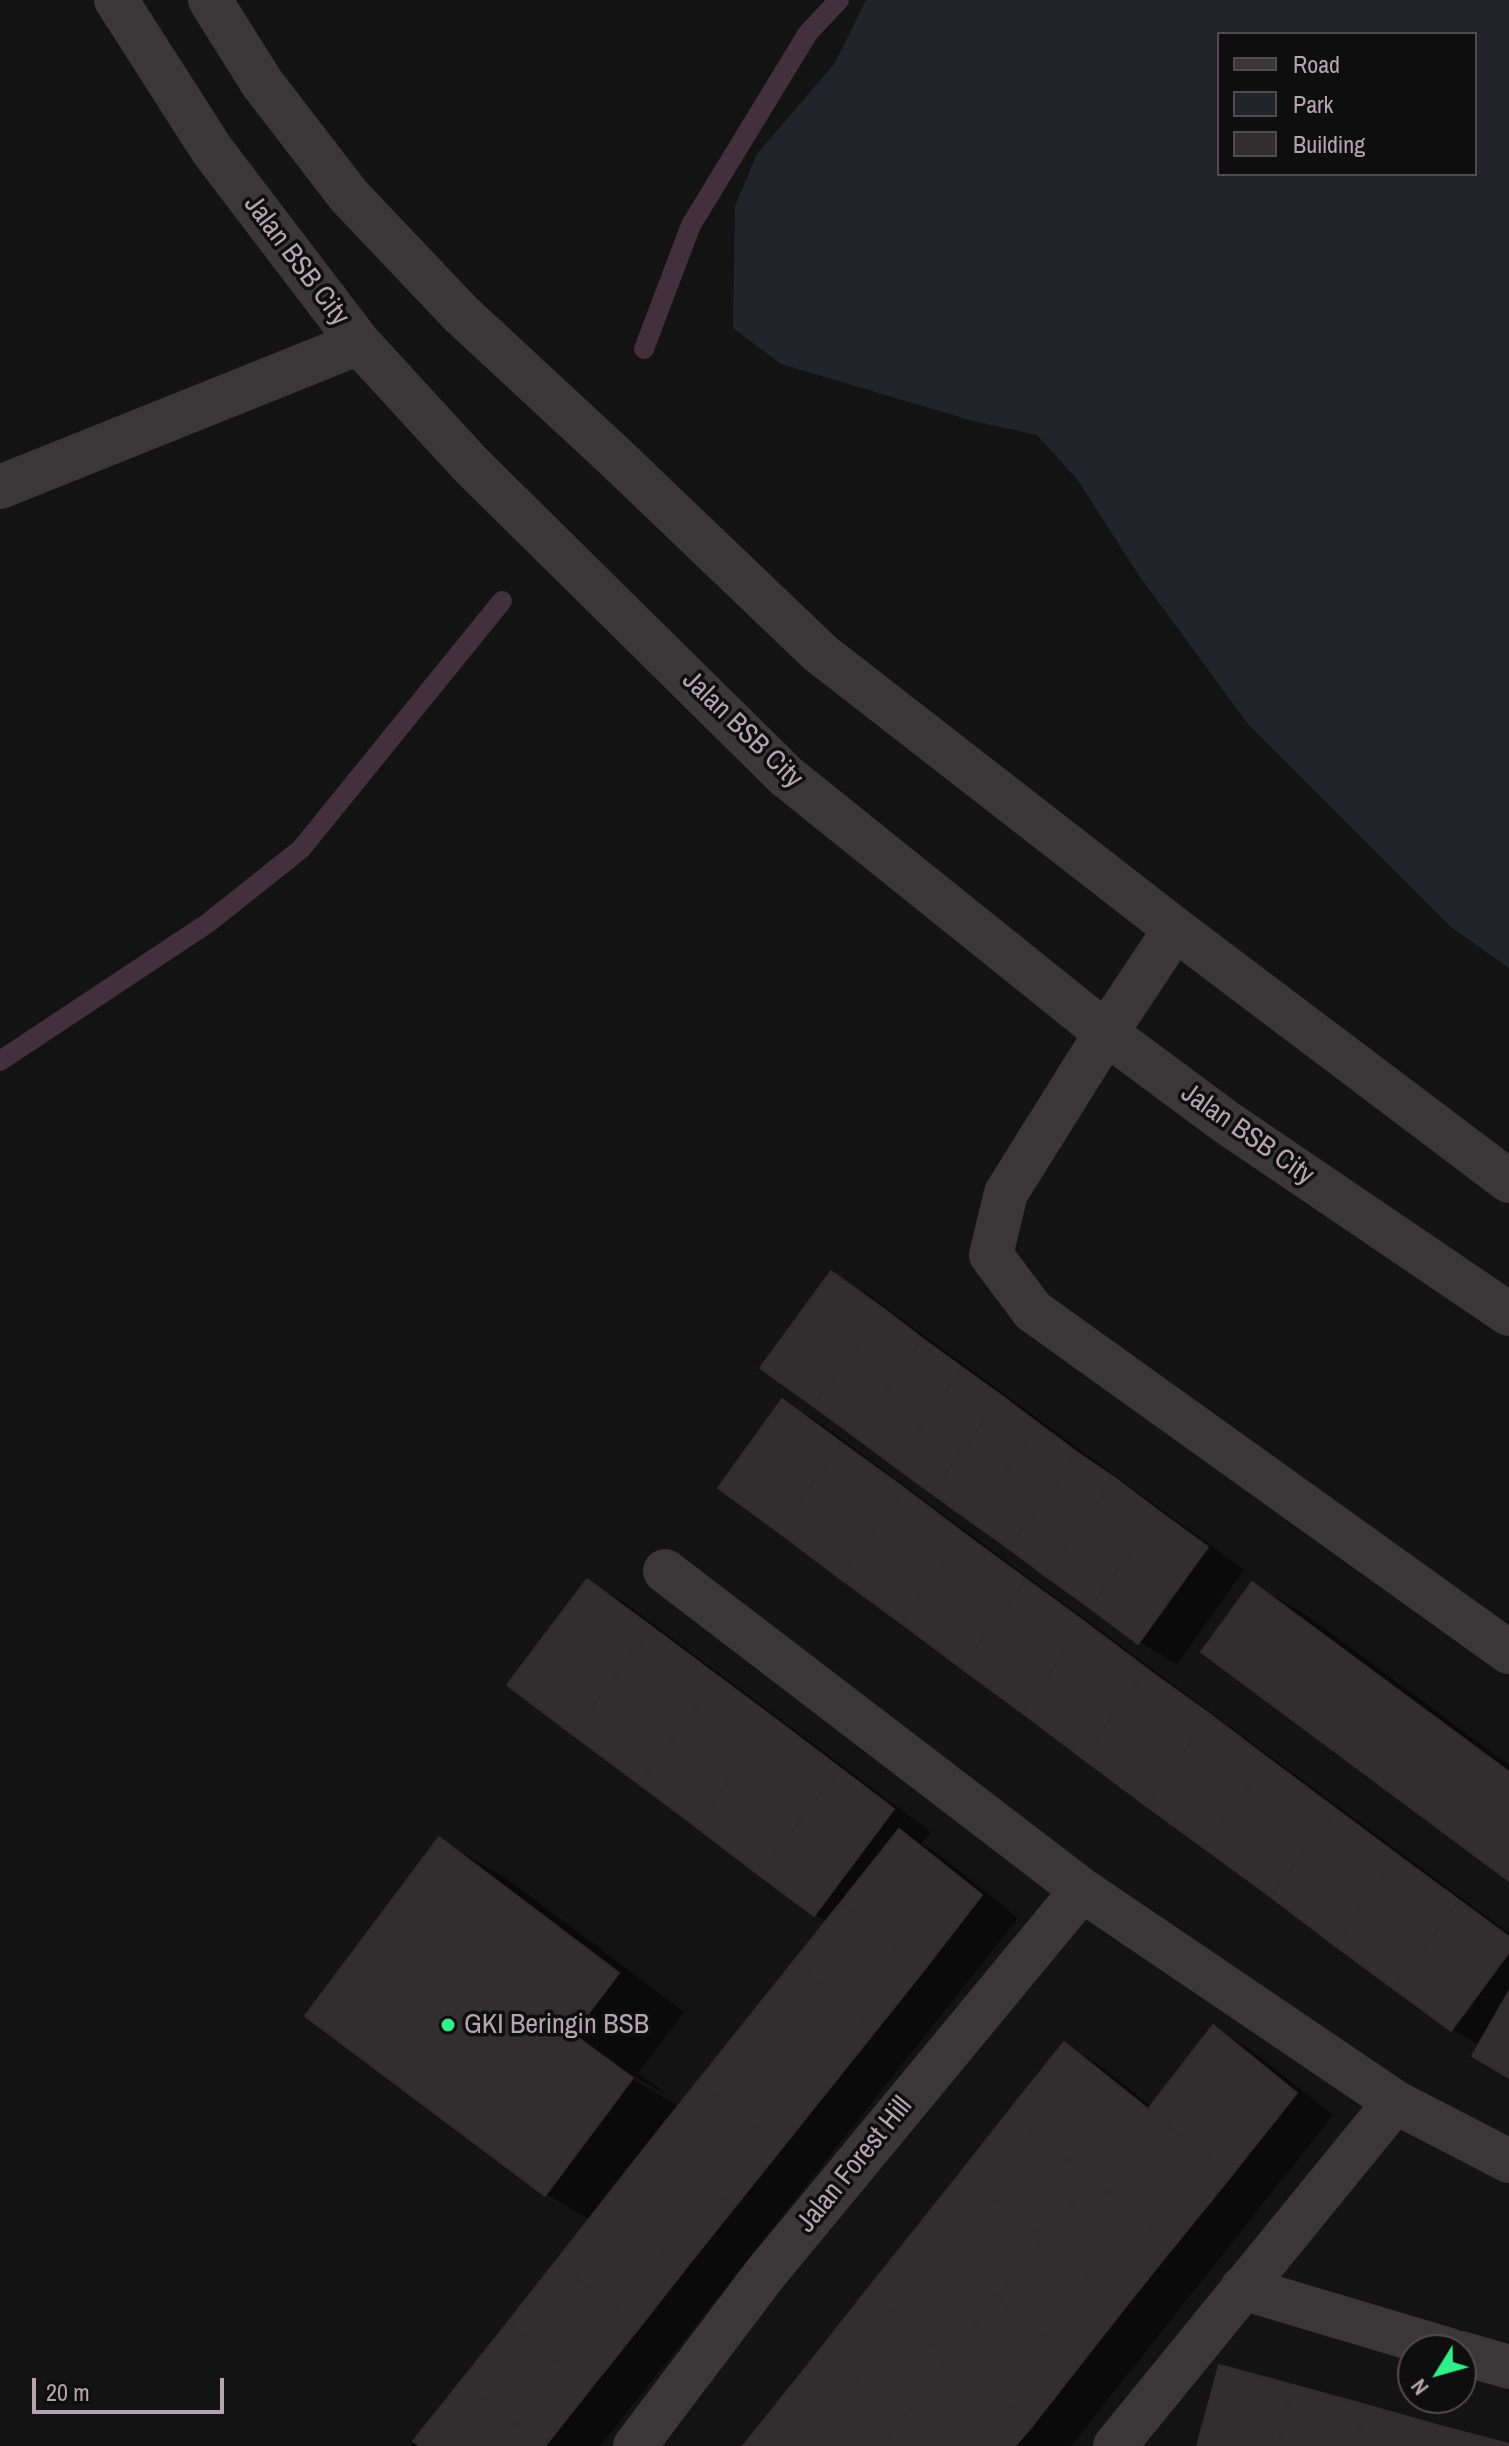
<!DOCTYPE html>
<style>
body{margin:0}
#map{position:relative;width:1509px;height:2446px;overflow:hidden;background:#141313;font-family:"Archivo Narrow",sans-serif}
canvas{display:block}
.legend{position:absolute;left:1217px;top:32px;width:260px;height:144px;box-sizing:border-box;background:#0f0e0e;border:2px solid #514a4e;margin:0;padding:10px 14px;list-style:none;font-size:24px;color:#b5a5ad}
.legend li{display:flex;align-items:center;gap:16px;height:40px}
.legend b{width:40px;border:2px solid #514a4e}
.north{position:absolute;left:1397px;top:2334px;width:80px;height:80px;box-sizing:border-box;background:#0f0e0e;border:2px solid #514a4e;border-radius:50%;rotate:233deg;font-size:22px;font-weight:700;line-height:32px;text-align:center;color:#b5a5ad}
.north::after{content:'';display:block;margin:auto;width:28px;height:36px;background:#31ef89;clip-path:polygon(50% 0,100% 100%,50% 72%,0 100%)}
.scale{position:absolute;left:32px;top:2378px;width:192px;height:36px;box-sizing:border-box;border:4px solid #b5a5ad;border-top:0;padding-left:10px;font-size:24px;line-height:28px;white-space:nowrap;color:#b5a5ad;-webkit-text-stroke:6px #0f0e0e;paint-order:stroke}
</style>
<div id="map">
<canvas width="1509" height="2446"></canvas>
<ul class="legend">
<li><b style="height:10px;background:#3b3638"></b>Road</li>
<li><b style="height:22px;background:#23232c"></b>Park</li>
<li><b style="height:22px;background:#302e2e"></b>Building</li>
</ul>
<div class="north">N</div>
<div class="scale">20 m</div>
</div>
<script>
const ctx = document.querySelector('canvas').getContext('2d');
ctx.lineJoin = 'round';
function fillPath(path, color) {
  ctx.fillStyle = color;
  ctx.fill(path, 'evenodd');
}
function shape(rows) {
  const path = new Path2D();
  for (const r of rows) {
    path.moveTo(r[0], r[1]);
    for (let i = 2; i < r.length; i += 2) path.lineTo(r[i], r[i + 1]);
  }
  return path;
}
function stroke(path, color, width, dash) {
  ctx.strokeStyle = color;
  ctx.lineWidth = width;
  ctx.lineCap = dash ? 'butt' : 'round';
  ctx.setLineDash(dash || []);
  ctx.stroke(path);
}
function write(font, color, halo, rows, align = 'center') {
  ctx.font = font + ' "Archivo Narrow",sans-serif';
  ctx.lineWidth = 7;
  ctx.setLineDash([]);
  ctx.textBaseline = 'middle';
  ctx.strokeStyle = halo;
  ctx.fillStyle = color;
  for (const [text, x, y, turn = 0] of rows) {
    ctx.save();
    ctx.translate(x, y);
    ctx.rotate((+turn || 0) * Math.PI / 180);
    ctx.textAlign = isNaN(turn) ? turn : align;
    if (halo) ctx.strokeText(text, 0, 0);
    ctx.fillText(text, 0, 0);
    ctx.restore();
  }
}
const green = shape([
 [866,0,1509,0,1509,968,1451,927,1248,724,1140,577,1077,479,1037,435,973,421,781,364,733,328,735,206,757,154,835,63],
 [1219,34,1475,34,1475,174,1219,174]
]);
const shadow = shape([
 [831,1274,869,1295,1244,1570,1177,1664,1139,1642],
 [783,1402,820,1423,1509,1933,1509,2076,1480,2045,1452,2029],
 [587,1581,625,1603,931,1832,921,1844,937,1853,1018,1918,600,2446,411,2446,591,2220,546,2194,439,1840,506,1878,684,2012,638,2073,671,2097,625,2071,623,2074,682,2108,828,1922,815,1914],
 [1253,1584,1306,1615,1509,1765,1509,1879],
 [1214,2028,1251,2050,1333,2115,1071,2446,746,2446,1064,2045,1102,2067,1152,2107]
]);
const stream = shape([
 [644,349,691,225,808,33,839,0],
 [0,1061,208,923,301,849,502,601]
]);
const building = shape([
 [831,1271,884,1309,813,1406,760,1368,831,1271],
 [884,1309,923,1339,854,1436,813,1406,884,1309],
 [923,1339,963,1368,893,1465,854,1436,923,1339],
 [963,1368,1002,1396,931,1493,893,1465,963,1368],
 [1002,1396,1039,1424,970,1521,931,1493,1002,1396],
 [782,1399,842,1443,777,1531,718,1488,782,1399],
 [1039,1424,1078,1453,1008,1548,970,1521,1039,1424],
 [842,1443,904,1488,838,1577,777,1531,842,1443],
 [1078,1453,1115,1478,1044,1575,1008,1548,1078,1453],
 [1115,1478,1160,1512,1090,1608,1044,1575,1115,1478],
 [904,1488,966,1535,901,1623,838,1577,904,1488],
 [1160,1512,1208,1547,1138,1644,1090,1608,1160,1512],
 [966,1535,1026,1579,961,1668,901,1623,966,1535],
 [587,1579,652,1627,572,1734,507,1685,587,1579],
 [1026,1579,1086,1623,1021,1712,961,1668,1026,1579],
 [1252,1582,1509,1772,1509,1881,1201,1652,1252,1582],
 [1086,1623,1147,1669,1082,1758,1021,1712,1086,1623],
 [652,1627,719,1677,639,1784,572,1734,652,1627],
 [1147,1669,1211,1715,1145,1805,1082,1758,1147,1669],
 [719,1677,774,1718,695,1826,639,1784,719,1677],
 [1211,1715,1269,1759,1204,1848,1145,1805,1211,1715],
 [774,1718,840,1768,759,1875,695,1826,774,1718],
 [1269,1759,1336,1809,1271,1897,1204,1848,1269,1759],
 [840,1768,894,1809,814,1916,759,1875,840,1768],
 [1336,1809,1399,1856,1334,1945,1271,1897,1336,1809],
 [899,1829,982,1895,924,1970,841,1902,899,1829],
 [439,1837,619,1973,573,2034,633,2078,545,2196,305,2016,439,1837],
 [1399,1856,1459,1900,1394,1989,1334,1945,1399,1856],
 [1459,1900,1509,1937,1509,1952,1451,2031,1394,1989,1459,1900],
 [841,1902,924,1970,877,2029,793,1962,841,1902],
 [793,1962,877,2029,829,2089,745,2022,793,1962],
 [1509,1991,1509,2078,1472,2056,1509,1991],
 [745,2022,829,2089,782,2148,698,2081,745,2022],
 [1213,2025,1297,2093,1231,2176,1148,2109,1213,2025],
 [1064,2042,1148,2109,1092,2179,1008,2112,1064,2042],
 [698,2081,782,2148,734,2208,650,2141,698,2081],
 [1148,2109,1231,2176,1175,2245,1092,2179,1148,2109],
 [1008,2112,1092,2179,1044,2239,961,2172,1008,2112],
 [650,2141,734,2208,686,2268,603,2201,650,2141],
 [961,2172,1044,2239,997,2298,914,2231,961,2172],
 [1092,2179,1175,2245,1127,2305,1044,2239,1092,2179],
 [603,2201,686,2268,639,2328,556,2261,603,2201],
 [914,2231,997,2298,949,2358,866,2291,914,2231],
 [1044,2239,1127,2305,1080,2365,997,2298,1044,2239],
 [556,2261,639,2328,591,2388,508,2322,556,2261],
 [866,2291,949,2358,902,2418,819,2351,866,2291],
 [997,2298,1080,2365,1033,2425,949,2358,997,2298],
 [508,2322,591,2388,545,2446,461,2381,508,2322],
 [819,2351,902,2418,880,2446,815,2446,771,2411,819,2351],
 [949,2358,1033,2425,1015,2446,937,2446,902,2418,949,2358],
 [1219,2365,1293,2385,1277,2446,1197,2446,1219,2365],
 [461,2381,543,2446,420,2446,413,2441,461,2381],
 [1293,2385,1366,2405,1356,2446,1277,2446,1293,2385],
 [1366,2405,1440,2426,1435,2446,1356,2446,1366,2405],
 [771,2411,815,2446,743,2446,771,2411],
 [902,2418,937,2446,880,2446,902,2418],
 [1440,2426,1509,2444,1509,2446,1435,2446,1440,2426]
]);
const minor = shape([
 [116,0,212,150,359,343,471,465,786,776,1106,1033,1226,1122,1509,1314],
 [210,0,262,83,349,196,461,314,613,455,820,653,1175,929,1509,1181],
 [0,487,359,343],
 [1175,929,1106,1033,1006,1193,991,1255,1033,1311,1509,1652],
 [1082,1890,1395,2102,1509,2161],
 [1242,2288,1450,2350],
 [1461,2353,1509,2367],
 [635,2446,765,2274,1082,1890,665,1571],
 [1115,2446,1395,2102]
]);
const markers = [
 [448,2025,8,"#31ef89"]
];
const streetNames = [
 ["Jalan BSB City",296,261,53],
 ["Jalan BSB City",742,730,44],
 ["Jalan BSB City",1247,1135,35],
 ["Jalan Forest Hill",855,2165,-51]
];
const poiNames = [
 ["GKI Beringin BSB",464,2025]
];
fillPath(green, '#23232c');
fillPath(shadow, '#0007');
stroke(stream, '#42303d', 20);
fillPath(building, '#302e2e');
stroke(building, '#302d2e', 2);
stroke(minor, '#3b3638', 44);
for (const [x, y, r, color] of markers) {
  const dot = new Path2D();
  dot.arc(x, y, r, 0, 2 * Math.PI);
  ctx.fillStyle = color;
  ctx.fill(dot);
  stroke(dot, '#0f0e0e', 3);
}
write('28px', '#b5a5ad', '#0f0e0e', streetNames);
write('28px', '#b5a5ad', '#0f0e0e', poiNames, 'left');
</script>
